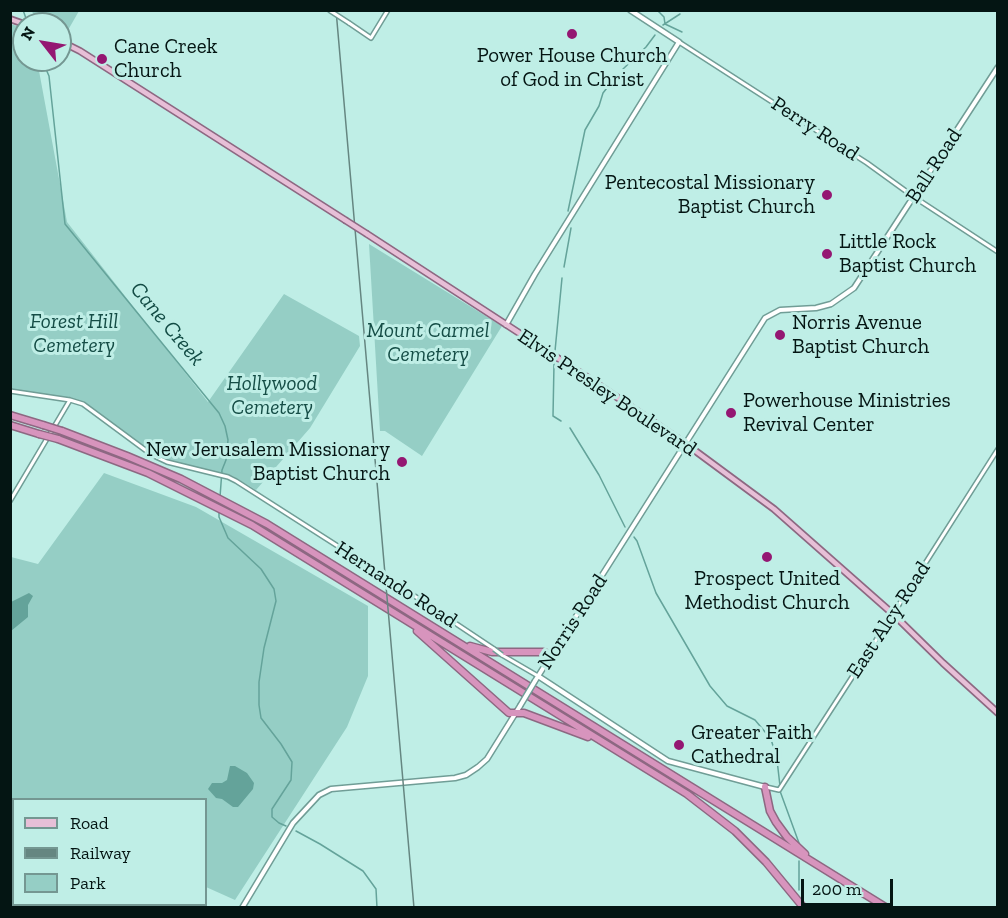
<!DOCTYPE html>
<style>
body{margin:0}
#map{position:relative;width:1008px;height:918px;overflow:hidden;background:#bfeee6;font-family:"Zilla Slab",serif}
canvas{display:block}
.frame{position:absolute;inset:0;border:12px solid #041513;pointer-events:none}
.legend{position:absolute;left:12px;top:798px;width:195px;height:108px;box-sizing:border-box;background:#bfeee6;border:2px solid #749792;margin:0;padding:8px 10px;list-style:none;font-size:18px;color:#041513}
.legend li{display:flex;align-items:center;gap:12px;height:30px}
.legend b{width:30px;border:2px solid #749792}
.north{position:absolute;left:12px;top:12px;width:60px;height:60px;box-sizing:border-box;background:#bfeee6;border:2px solid #749792;border-radius:50%;rotate:301deg;font-size:16px;font-weight:700;line-height:24px;text-align:center;color:#041513}
.north::after{content:'';display:block;margin:auto;width:21px;height:27px;background:#941772;clip-path:polygon(50% 0,100% 100%,50% 72%,0 100%)}
.scale{position:absolute;left:801px;top:879px;width:92px;height:27px;box-sizing:border-box;border:3px solid #041513;border-top:0;padding-left:8px;font-size:18px;line-height:21px;white-space:nowrap;color:#041513;-webkit-text-stroke:4px #bfeee6;paint-order:stroke}
</style>
<div id="map">
<canvas width="1008" height="918"></canvas>
<div class="frame"></div>
<ul class="legend">
<li><b style="height:8px;background:#e7bfd7"></b>Road</li>
<li><b style="height:8px;background:#658681"></b>Railway</li>
<li><b style="height:16px;background:#95cec5"></b>Park</li>
</ul>
<div class="north">N</div>
<div class="scale">200 m</div>
</div>
<script>
const ctx = document.querySelector('canvas').getContext('2d');
ctx.lineJoin = 'round';
function fillPath(path, color) {
  ctx.fillStyle = color;
  ctx.fill(path, 'evenodd');
}
function shape(rows) {
  const path = new Path2D();
  for (const r of rows) {
    path.moveTo(r[0], r[1]);
    for (let i = 2; i < r.length; i += 2) path.lineTo(r[i], r[i + 1]);
  }
  return path;
}
function stroke(path, color, width, dash) {
  ctx.strokeStyle = color;
  ctx.lineWidth = width;
  ctx.lineCap = dash ? 'butt' : 'round';
  ctx.setLineDash(dash || []);
  ctx.stroke(path);
}
function write(font, color, halo, rows, align = 'center') {
  ctx.font = font + ' "Zilla Slab",serif';
  ctx.lineWidth = 6;
  ctx.setLineDash([]);
  ctx.textBaseline = 'middle';
  ctx.strokeStyle = halo;
  ctx.fillStyle = color;
  for (const [text, x, y, turn = 0] of rows) {
    ctx.save();
    ctx.translate(x, y);
    ctx.rotate((+turn || 0) * Math.PI / 180);
    ctx.textAlign = isNaN(turn) ? turn : align;
    if (halo) ctx.strokeText(text, 0, 0);
    ctx.fillText(text, 0, 0);
    ctx.restore();
  }
}
const green = shape([
 [32,11,32,10,79,11,64,37,60,35,60,24,37,24],
 [10,24,24,28,24,60,37,60,67,222,208,402,284,294,359,336,360,346,310,428,256,490,233,476,167,461,148,450,78,400,11,389],
 [369,244,502,326,422,456,385,431,380,431],
 [104,473,196,507,368,606,368,676,347,727,235,900,206,887,206,800,14,800,13,846,11,845,11,557,38,564]
]);
const water = shape([
 [29,593,33,596,28,605,28,617,11,631,11,602],
 [230,766,235,766,247,773,254,783,253,789,238,807,233,807,222,799,216,798,208,789,212,783,222,783,227,780]
]);
const stream = shape([
 [23,10,28,24],
 [657,10,664,17,665,24,682,32],
 [663,25,680,14],
 [42,60,49,76,65,224,219,413,225,426,228,440,226,460,222,470,220,497],
 [623,69,646,47,655,35],
 [568,211,585,130,599,106,603,93,617,75],
 [564,267,571,228],
 [555,351,562,278],
 [554,364,553,416,561,421],
 [570,428,599,475,625,527],
 [219,511,219,517,228,538,261,569,274,589,276,601,264,648,259,682,259,705,261,718,281,744,292,762,291,780,272,809,272,817,279,823,286,826],
 [634,537,637,541,656,593,710,686,727,706,755,720,771,739,777,760,780,786],
 [780,791,799,843],
 [296,831,320,844,363,871,376,889,377,908],
 [799,861,799,890]
]);
const tertiary = shape([
 [349,23,371,38,388,10],
 [679,42,867,163,914,197,998,252],
 [10,391,70,400,83,404,152,455,167,462,228,477,236,481,383,575,494,649],
 [10,501,70,400],
 [502,655,538,676],
 [766,787,779,790,893,614,998,449]
]);
const secondary = shape([
 [506,325,535,274,679,42,630,10],
 [538,676,668,761,765,787],
 [535,681,765,318,780,310,816,308,831,304,854,288,998,67],
 [242,908,293,823,319,795,331,789,455,778,466,775,478,767,487,759,520,706]
]);
const primary = shape([
 [10,19,24,24],
 [60,41,80,51,345,220],
 [367,234,593,381,686,444,774,509,893,614,943,663,998,713]
]);
const motorway = shape([
 [10,415,43,425],
 [10,425,39,434],
 [62,431,127,456,181,479,267,524,887,908],
 [58,439,148,473,252,525,687,794,735,831,766,862,804,908],
 [417,631,509,713,524,713,588,737],
 [470,646,492,652,543,652,552,655],
 [765,787,770,811,776,822,787,837,805,854]
]);
const rail = shape([
 [336,10,414,908]
]);
const tertiaryBridge = shape([
 [329,10,349,23],
 [494,649,502,655]
]);
const secondaryBridge = shape([
 [520,706,535,681]
]);
const primaryBridge = shape([
 [345,220,367,234]
]);
const motorwayBridge = shape([
 [43,425,62,431],
 [39,434,58,439]
]);
const markers = [
 [572,34,6,"#941772"],
 [102,59,6,"#941772"],
 [827,195,6,"#941772"],
 [827,254,6,"#941772"],
 [780,335,6,"#941772"],
 [731,413,6,"#941772"],
 [402,462,6,"#941772"],
 [767,557,6,"#941772"],
 [679,745,6,"#941772"]
];
const poiNames = [
 ["Cane Creek",114,47],
 ["Church",114,71],
 ["Power House Church",572,56,"center"],
 ["of God in Christ",572,80,"center"],
 ["Pentecostal Missionary",815,183,"right"],
 ["Baptist Church",815,207,"right"],
 ["Little Rock",839,242],
 ["Baptist Church",839,266],
 ["Norris Avenue",792,323],
 ["Baptist Church",792,347],
 ["Powerhouse Ministries",743,401],
 ["Revival Center",743,425],
 ["New Jerusalem Missionary",390,450,"right"],
 ["Baptist Church",390,474,"right"],
 ["Prospect United",767,579,"center"],
 ["Methodist Church",767,603,"center"],
 ["Greater Faith",691,733],
 ["Cathedral",691,757]
];
const streetNames = [
 ["Perry Road",815,129,33],
 ["Ball Road",934,166,-57],
 ["Elvis Presley Boulevard",607,393,34],
 ["Hernando Road",396,585,33],
 ["East Alcy Road",889,620,-57],
 ["Norris Road",573,622,-57]
];
const parkNames = [
 ["Forest Hill",74,322],
 ["Cemetery",74,346],
 ["Mount Carmel",428,331],
 ["Cemetery",428,355],
 ["Hollywood",272,384],
 ["Cemetery",272,408]
];
const waterNames = [
 ["Cane Creek",167,324,50]
];
fillPath(green, '#95cec5');
fillPath(water, '#64a39a');
stroke(stream, '#64a39a', 1.5);
stroke(tertiary, '#709d96', 6);
stroke(secondary, '#709d96', 7);
stroke(primary, '#8d6882', 8);
stroke(motorway, '#8d6882', 9);
stroke(tertiary, '#fff', 3);
stroke(secondary, '#fff', 4);
stroke(primary, '#e7bfd7', 4.5);
stroke(motorway, '#d794bd', 6);
stroke(rail, '#658681', 1.5);
stroke(tertiaryBridge, '#709d96', 6, []);
stroke(secondaryBridge, '#709d96', 7, []);
stroke(primaryBridge, '#8d6882', 8, []);
stroke(motorwayBridge, '#8d6882', 9, []);
stroke(tertiaryBridge, '#fff', 3);
stroke(secondaryBridge, '#fff', 4);
stroke(primaryBridge, '#e7bfd7', 4.5);
stroke(motorwayBridge, '#d794bd', 6);
for (const [x, y, r, color] of markers) {
  const dot = new Path2D();
  dot.arc(x, y, r, 0, 2 * Math.PI);
  ctx.fillStyle = color;
  ctx.fill(dot);
  stroke(dot, '#bfeee6', 2);
}
write('21px', '#041513', '#bfeee6', poiNames, 'left');
write('21px', '#041513', '#bfeee6', streetNames);
write('italic 21px', '#154d46', '#bfeee6', parkNames);
write('italic 22px', '#124b44', '#bfeee6', waterNames);
</script>
